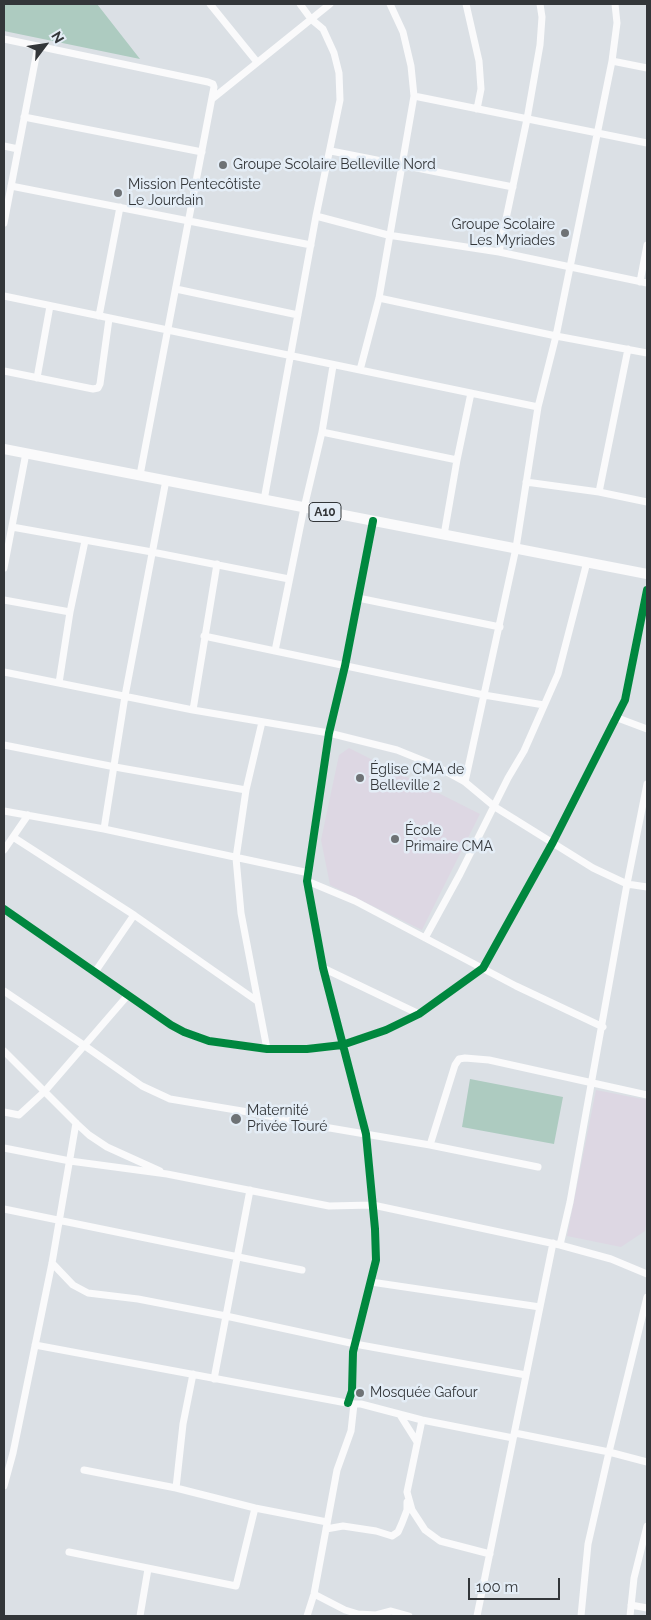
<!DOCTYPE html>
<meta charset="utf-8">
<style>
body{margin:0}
#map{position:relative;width:651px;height:1620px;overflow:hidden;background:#dbe0e5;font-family:Raleway,sans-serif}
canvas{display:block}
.frame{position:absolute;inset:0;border:5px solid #333639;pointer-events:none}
.north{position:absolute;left:20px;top:20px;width:50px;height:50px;-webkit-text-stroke:4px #e4edf6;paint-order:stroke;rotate:59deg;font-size:14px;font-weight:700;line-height:20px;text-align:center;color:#333639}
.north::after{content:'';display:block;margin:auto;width:18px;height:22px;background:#333639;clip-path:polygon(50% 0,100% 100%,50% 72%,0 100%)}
.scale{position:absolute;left:468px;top:1578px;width:92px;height:22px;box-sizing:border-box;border:2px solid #333639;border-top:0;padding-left:6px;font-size:15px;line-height:18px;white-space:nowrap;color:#333639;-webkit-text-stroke:4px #e4edf6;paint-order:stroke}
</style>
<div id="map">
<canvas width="651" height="1620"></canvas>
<div class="frame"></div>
<div class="north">N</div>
<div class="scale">100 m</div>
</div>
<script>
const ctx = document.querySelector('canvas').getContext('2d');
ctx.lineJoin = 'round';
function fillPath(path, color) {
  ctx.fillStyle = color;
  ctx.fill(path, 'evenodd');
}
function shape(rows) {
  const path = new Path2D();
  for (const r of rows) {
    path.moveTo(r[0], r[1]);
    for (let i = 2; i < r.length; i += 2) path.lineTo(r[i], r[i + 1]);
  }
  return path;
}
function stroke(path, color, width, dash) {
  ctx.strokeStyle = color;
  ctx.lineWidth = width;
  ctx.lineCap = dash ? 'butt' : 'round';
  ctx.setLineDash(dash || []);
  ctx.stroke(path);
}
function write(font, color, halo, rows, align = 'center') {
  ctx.font = font + ' Raleway,sans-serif';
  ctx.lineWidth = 5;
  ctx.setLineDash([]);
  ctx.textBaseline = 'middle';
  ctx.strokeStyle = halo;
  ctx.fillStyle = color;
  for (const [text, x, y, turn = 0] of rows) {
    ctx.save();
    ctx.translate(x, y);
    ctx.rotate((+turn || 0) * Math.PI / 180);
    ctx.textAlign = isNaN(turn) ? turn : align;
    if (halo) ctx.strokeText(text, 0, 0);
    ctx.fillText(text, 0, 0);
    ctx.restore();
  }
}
const education = shape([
 [349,748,480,814,422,930,330,885,321,840,339,755],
 [596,1090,647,1100,647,1218,645,1231,621,1247,567,1236]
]);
const green = shape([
 [4,4,97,4,140,59,4,31],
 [470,1079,563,1097,554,1144,462,1127]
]);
const minor = shape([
 [210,4,257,62],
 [466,4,479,61,481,89,477,109],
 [4,39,208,82,213,84,214,87,140,475],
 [612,61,647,68],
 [414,96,647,143],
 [212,99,330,4],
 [24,117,202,152],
 [4,146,18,149],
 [331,151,513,187],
 [11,186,311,245],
 [316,216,388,235,499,252,647,283],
 [4,223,38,46],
 [499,252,527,119,540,45,542,17,540,4],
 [640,282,647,245],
 [176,289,298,315],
 [4,296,538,407],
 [379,298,556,336,647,353],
 [99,316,120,207],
 [360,370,379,298,414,96,411,66,403,32,390,4],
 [4,371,93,389,98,388,100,384,109,319],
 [37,378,50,306],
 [322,432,457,460],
 [526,482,599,492,647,502],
 [599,492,628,349],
 [264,500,316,216,340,100,339,73,334,53,323,29,311,19,300,4],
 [12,527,152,552,289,579],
 [444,535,457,460,471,393],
 [4,568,26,453],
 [358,598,500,627],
 [4,600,70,612],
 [204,636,484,695,544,705],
 [275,651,304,508,322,432,333,366],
 [4,672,193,710,329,733,397,750,434,765,465,782,495,807,593,868,627,884,647,887],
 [59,683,70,612,85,541],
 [193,710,217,564],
 [615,717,647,729],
 [262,722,246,790,236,858,241,913,267,1049],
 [4,745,115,767,246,790],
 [465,782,516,548,538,407,556,336,612,61,617,23,615,4],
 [4,811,104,829,309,873],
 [104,829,125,696,166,480],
 [13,837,134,915,257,1001],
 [4,850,28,815],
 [307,881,355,901,516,986,603,1027],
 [4,909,171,1025,184,1032,209,1041,267,1049,307,1049,342,1045,386,1030,419,1014,483,968,553,842,625,700,647,590],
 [425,938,460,874,508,778,524,751,558,674,587,562],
 [323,968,419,1014],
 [95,972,134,915],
 [4,991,85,1046,142,1086,170,1099,254,1113,318,1126,430,1145,538,1167],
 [4,1051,76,1123,89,1135,107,1147,160,1171],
 [4,1112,19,1115,45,1091,128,995],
 [430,1145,455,1065,459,1059,465,1058,489,1060,647,1095],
 [4,1148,70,1161,167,1174,329,1206,373,1205,560,1245,611,1259,647,1274],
 [4,1209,302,1270],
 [560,1245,570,1202,627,884,647,784],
 [52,1263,73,1285,88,1293,138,1299,226,1316,355,1344,526,1375],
 [371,1282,540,1307],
 [35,1345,352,1404],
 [214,1379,250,1190],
 [348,1403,352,1391,353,1352,376,1260,375,1229,366,1134,323,968,307,881,329,733,345,666,373,521],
 [400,1415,417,1442],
 [422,1420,407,1492,412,1510,425,1530,440,1541,490,1554],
 [515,1433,609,1452,647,1462],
 [84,1470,176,1488,255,1508,327,1522],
 [4,1486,13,1453,52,1263,76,1123],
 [176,1488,183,1424,193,1374],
 [326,1529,343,1526,376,1531,392,1536,398,1532,402,1523,407,1510,407,1502],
 [69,1552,236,1586,255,1508],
 [314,1594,345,1610,358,1614,376,1615,391,1611,409,1616],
 [631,1605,647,1608],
 [140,1616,148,1569],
 [307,1616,314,1594,337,1470,351,1431,354,1404,361,1404,422,1420,513,1438],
 [477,1616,553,1243],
 [581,1616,588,1544,609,1452,647,1297],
 [630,1616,634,1578,647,1526]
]);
const primary = shape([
 [4,449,647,574]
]);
const cycleway = shape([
 [4,909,171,1025,184,1032,209,1041,267,1049,307,1049,342,1045,386,1030,419,1014,483,968,553,842,625,700,647,590],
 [348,1403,352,1391,353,1352,376,1260,375,1229,366,1134,323,968,307,881,329,733,345,666,373,521]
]);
const markers = [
 [223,165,5,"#6e7275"],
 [118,193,5,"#6e7275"],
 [565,233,5,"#6e7275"],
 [360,778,5,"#6e7275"],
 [395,839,5,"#6e7275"],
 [236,1119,6,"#6e7275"],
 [360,1393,5,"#6e7275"]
];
const shields = [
 [325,512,32]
];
const shieldNames = [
 ["A10",325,512]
];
const poiNames = [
 ["Groupe Scolaire Belleville Nord",233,165],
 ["Mission Pentecôtiste",128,185],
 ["Le Jourdain",128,201],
 ["Groupe Scolaire",555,225,"right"],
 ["Les Myriades",555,241,"right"],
 ["Église CMA de",370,770],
 ["Belleville 2",370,786],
 ["École",405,831],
 ["Primaire CMA",405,847],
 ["Maternité",247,1111],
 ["Privée Touré",247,1127],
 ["Mosquée Gafour",370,1393]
];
fillPath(education, '#ddd7e3');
fillPath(green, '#adcbc0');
stroke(minor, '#fafafb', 7);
stroke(primary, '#fafafb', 10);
stroke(cycleway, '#00873e', 8);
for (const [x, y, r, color] of markers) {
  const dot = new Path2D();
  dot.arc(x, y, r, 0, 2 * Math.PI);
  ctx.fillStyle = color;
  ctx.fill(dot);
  stroke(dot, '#e4edf6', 2);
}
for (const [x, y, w] of shields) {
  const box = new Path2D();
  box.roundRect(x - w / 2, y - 9.5, w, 19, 4);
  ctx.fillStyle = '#e4edf6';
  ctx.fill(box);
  stroke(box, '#333639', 1);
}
write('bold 12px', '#333639', null, shieldNames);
write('14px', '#333639', '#e4edf6', poiNames, 'left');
</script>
